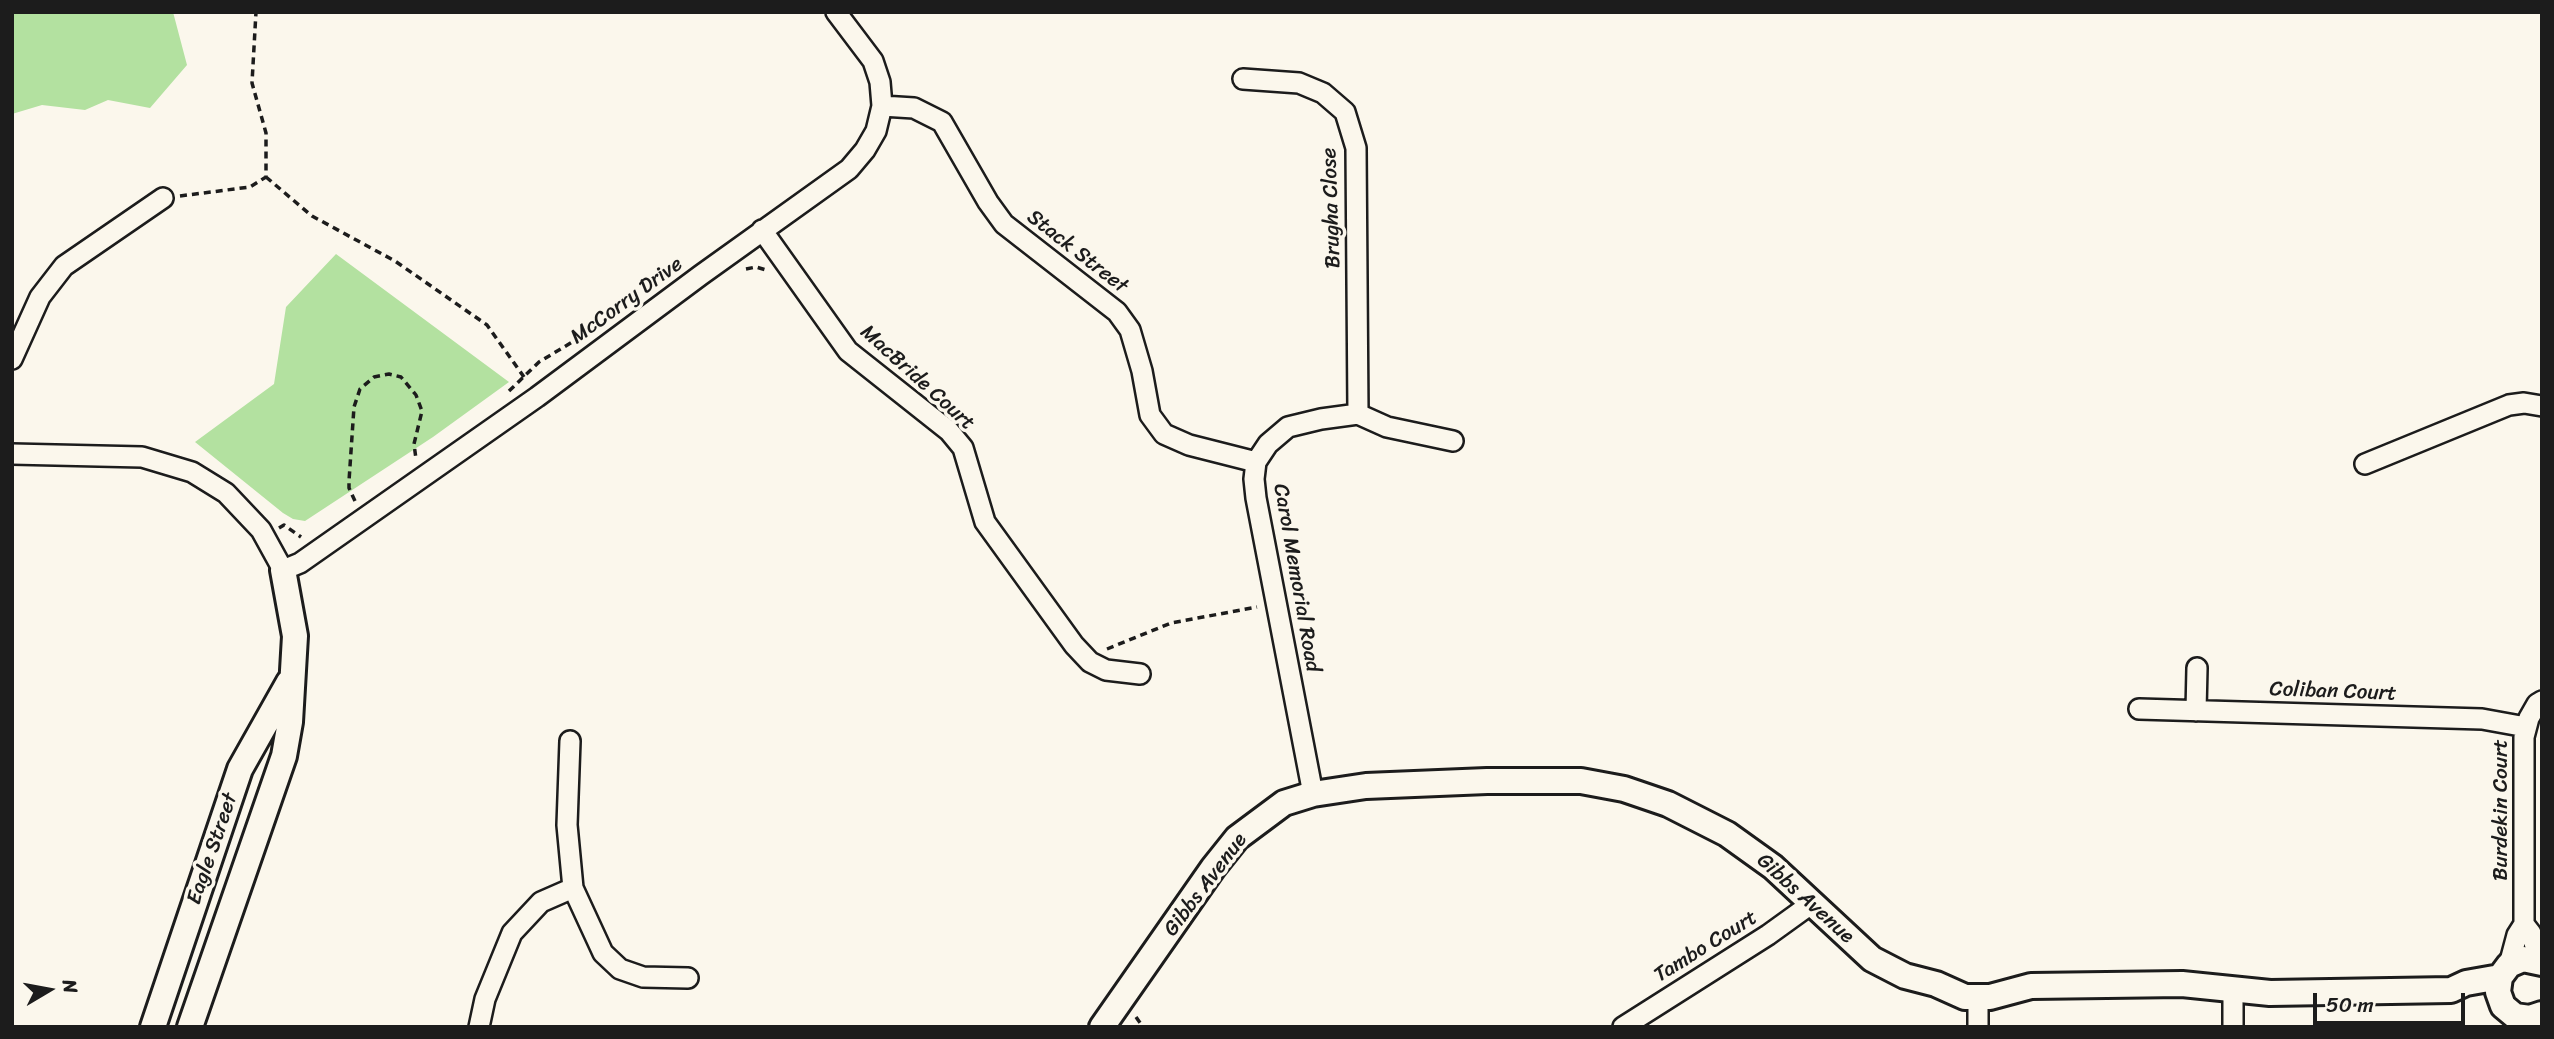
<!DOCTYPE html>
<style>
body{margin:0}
#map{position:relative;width:2554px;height:1039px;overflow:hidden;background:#fbf7ec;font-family:Sriracha,sans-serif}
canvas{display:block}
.frame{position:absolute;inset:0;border:14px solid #1c1c1c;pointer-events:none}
.north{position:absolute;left:14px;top:955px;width:70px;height:70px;-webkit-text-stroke:5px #fbf7ec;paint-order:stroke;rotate:80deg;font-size:19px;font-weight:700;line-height:28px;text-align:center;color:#1c1c1c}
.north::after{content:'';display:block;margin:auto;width:24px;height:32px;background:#1c1c1c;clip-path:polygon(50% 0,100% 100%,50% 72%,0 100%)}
.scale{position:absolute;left:2313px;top:993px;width:152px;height:32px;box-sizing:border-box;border:4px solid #1c1c1c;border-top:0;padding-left:9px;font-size:21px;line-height:24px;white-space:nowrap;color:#1c1c1c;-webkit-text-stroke:5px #fbf7ec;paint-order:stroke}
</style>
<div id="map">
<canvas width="2554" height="1039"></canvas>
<div class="frame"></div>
<div class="north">N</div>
<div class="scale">50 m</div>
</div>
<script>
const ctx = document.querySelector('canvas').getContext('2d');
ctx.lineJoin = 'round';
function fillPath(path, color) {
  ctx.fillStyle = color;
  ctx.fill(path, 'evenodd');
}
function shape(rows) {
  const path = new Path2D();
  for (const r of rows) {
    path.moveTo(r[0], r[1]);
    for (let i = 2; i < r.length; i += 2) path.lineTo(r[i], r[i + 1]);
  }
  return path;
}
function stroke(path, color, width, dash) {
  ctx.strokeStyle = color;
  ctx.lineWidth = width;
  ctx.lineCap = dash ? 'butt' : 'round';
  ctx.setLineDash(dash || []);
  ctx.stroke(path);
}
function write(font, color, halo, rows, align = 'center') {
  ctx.font = font + ' Sriracha,sans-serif';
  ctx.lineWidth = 7;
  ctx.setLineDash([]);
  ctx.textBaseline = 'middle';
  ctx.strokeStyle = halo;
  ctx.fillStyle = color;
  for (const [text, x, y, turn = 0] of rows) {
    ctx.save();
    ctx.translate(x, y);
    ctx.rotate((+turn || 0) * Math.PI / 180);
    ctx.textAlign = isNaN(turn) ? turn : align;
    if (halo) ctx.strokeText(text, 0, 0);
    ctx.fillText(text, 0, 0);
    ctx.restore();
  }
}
const green = shape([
 [12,12,173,12,187,65,150,108,108,100,85,110,42,105,12,114],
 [336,254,509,382,433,437,305,521,293,519,283,513,195,442,274,384,286,307]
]);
const path = shape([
 [266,177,312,216,395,261,487,325,524,377],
 [180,196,250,187,266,177,266,133,252,83,256,12],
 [746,269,756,267,766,270],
 [509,391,539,362,589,332],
 [355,501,349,488,349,481,354,407,360,389,374,377,389,374,401,377,416,395,422,411,414,444,416,459],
 [279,528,284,525,301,537],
 [1107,649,1171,623,1257,607],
 [1136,1017,1143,1027]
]);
const minor = shape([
 [1243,79,1299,83,1323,93,1345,112,1356,148,1358,414],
 [882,106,914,108,942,122,988,202,1004,224,1117,312,1130,330,1142,371,1150,415,1164,434,1189,445,1256,462],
 [762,230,848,351,949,431,963,448,985,522,1074,645,1090,662,1106,670,1140,674],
 [12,359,40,297,64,266,163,198],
 [12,454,142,457,192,472,226,493,261,530,283,570,300,563,537,397,701,275,849,169,865,150,876,131,882,106,880,82,873,61,836,12],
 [2365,464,2509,405,2524,403,2542,406],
 [2139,709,2482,719,2526,727],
 [2196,711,2197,668],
 [570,741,567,825,573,888,603,953,620,969,643,977,688,978],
 [1313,794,1256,498,1254,479,1256,462,1268,444,1288,427,1321,419,1358,414,1387,427,1453,441],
 [2524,924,2531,933,2540,962],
 [2509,965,2517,935,2524,924,2524,737,2529,718,2537,704,2542,701],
 [2233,990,2233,1027],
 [479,1027,485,999,512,933,541,902,573,888],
 [1623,1027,1768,935,1811,904],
 [1978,1027,1978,998]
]);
const tertiary = shape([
 [2542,963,2523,959,2509,965,2500,977,2498,992,2503,1006,2515,1016,2530,1018,2542,1014],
 [153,1027,240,769,289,682],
 [190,1027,284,756,290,722,295,636,283,570],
 [1102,1027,1213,868,1237,838,1284,803,1313,794,1366,786,1487,781,1581,781,1624,789,1668,804,1727,834,1773,867,1872,959,1905,976,1936,984,1965,997,1990,997,2031,986,2182,984,2270,993,2451,990,2466,983,2500,977]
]);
const streetNames = [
 ["Brugha Close",1332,208,-92],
 ["Stack Street",1077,252,38],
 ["McCorry Drive",627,301,-36],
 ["MacBride Court",917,378,42],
 ["Carol Memorial Road",1296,578,80],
 ["Coliban Court",2333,692,2],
 ["Burdekin Court",2502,810,-90],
 ["Eagle Street",213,849,-71],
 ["Gibbs Avenue",1206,885,-53],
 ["Gibbs Avenue",1805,899,42],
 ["Tambo Court",1706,947,-32]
];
fillPath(green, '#b3e1a0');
stroke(minor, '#1c1c1c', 24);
stroke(tertiary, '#1c1c1c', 30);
stroke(path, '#1c1c1c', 3.5, [7, 5]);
stroke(minor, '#fbf7ec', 19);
stroke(tertiary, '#fbf7ec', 24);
write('21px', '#1c1c1c', '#fbf7ec', streetNames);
</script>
